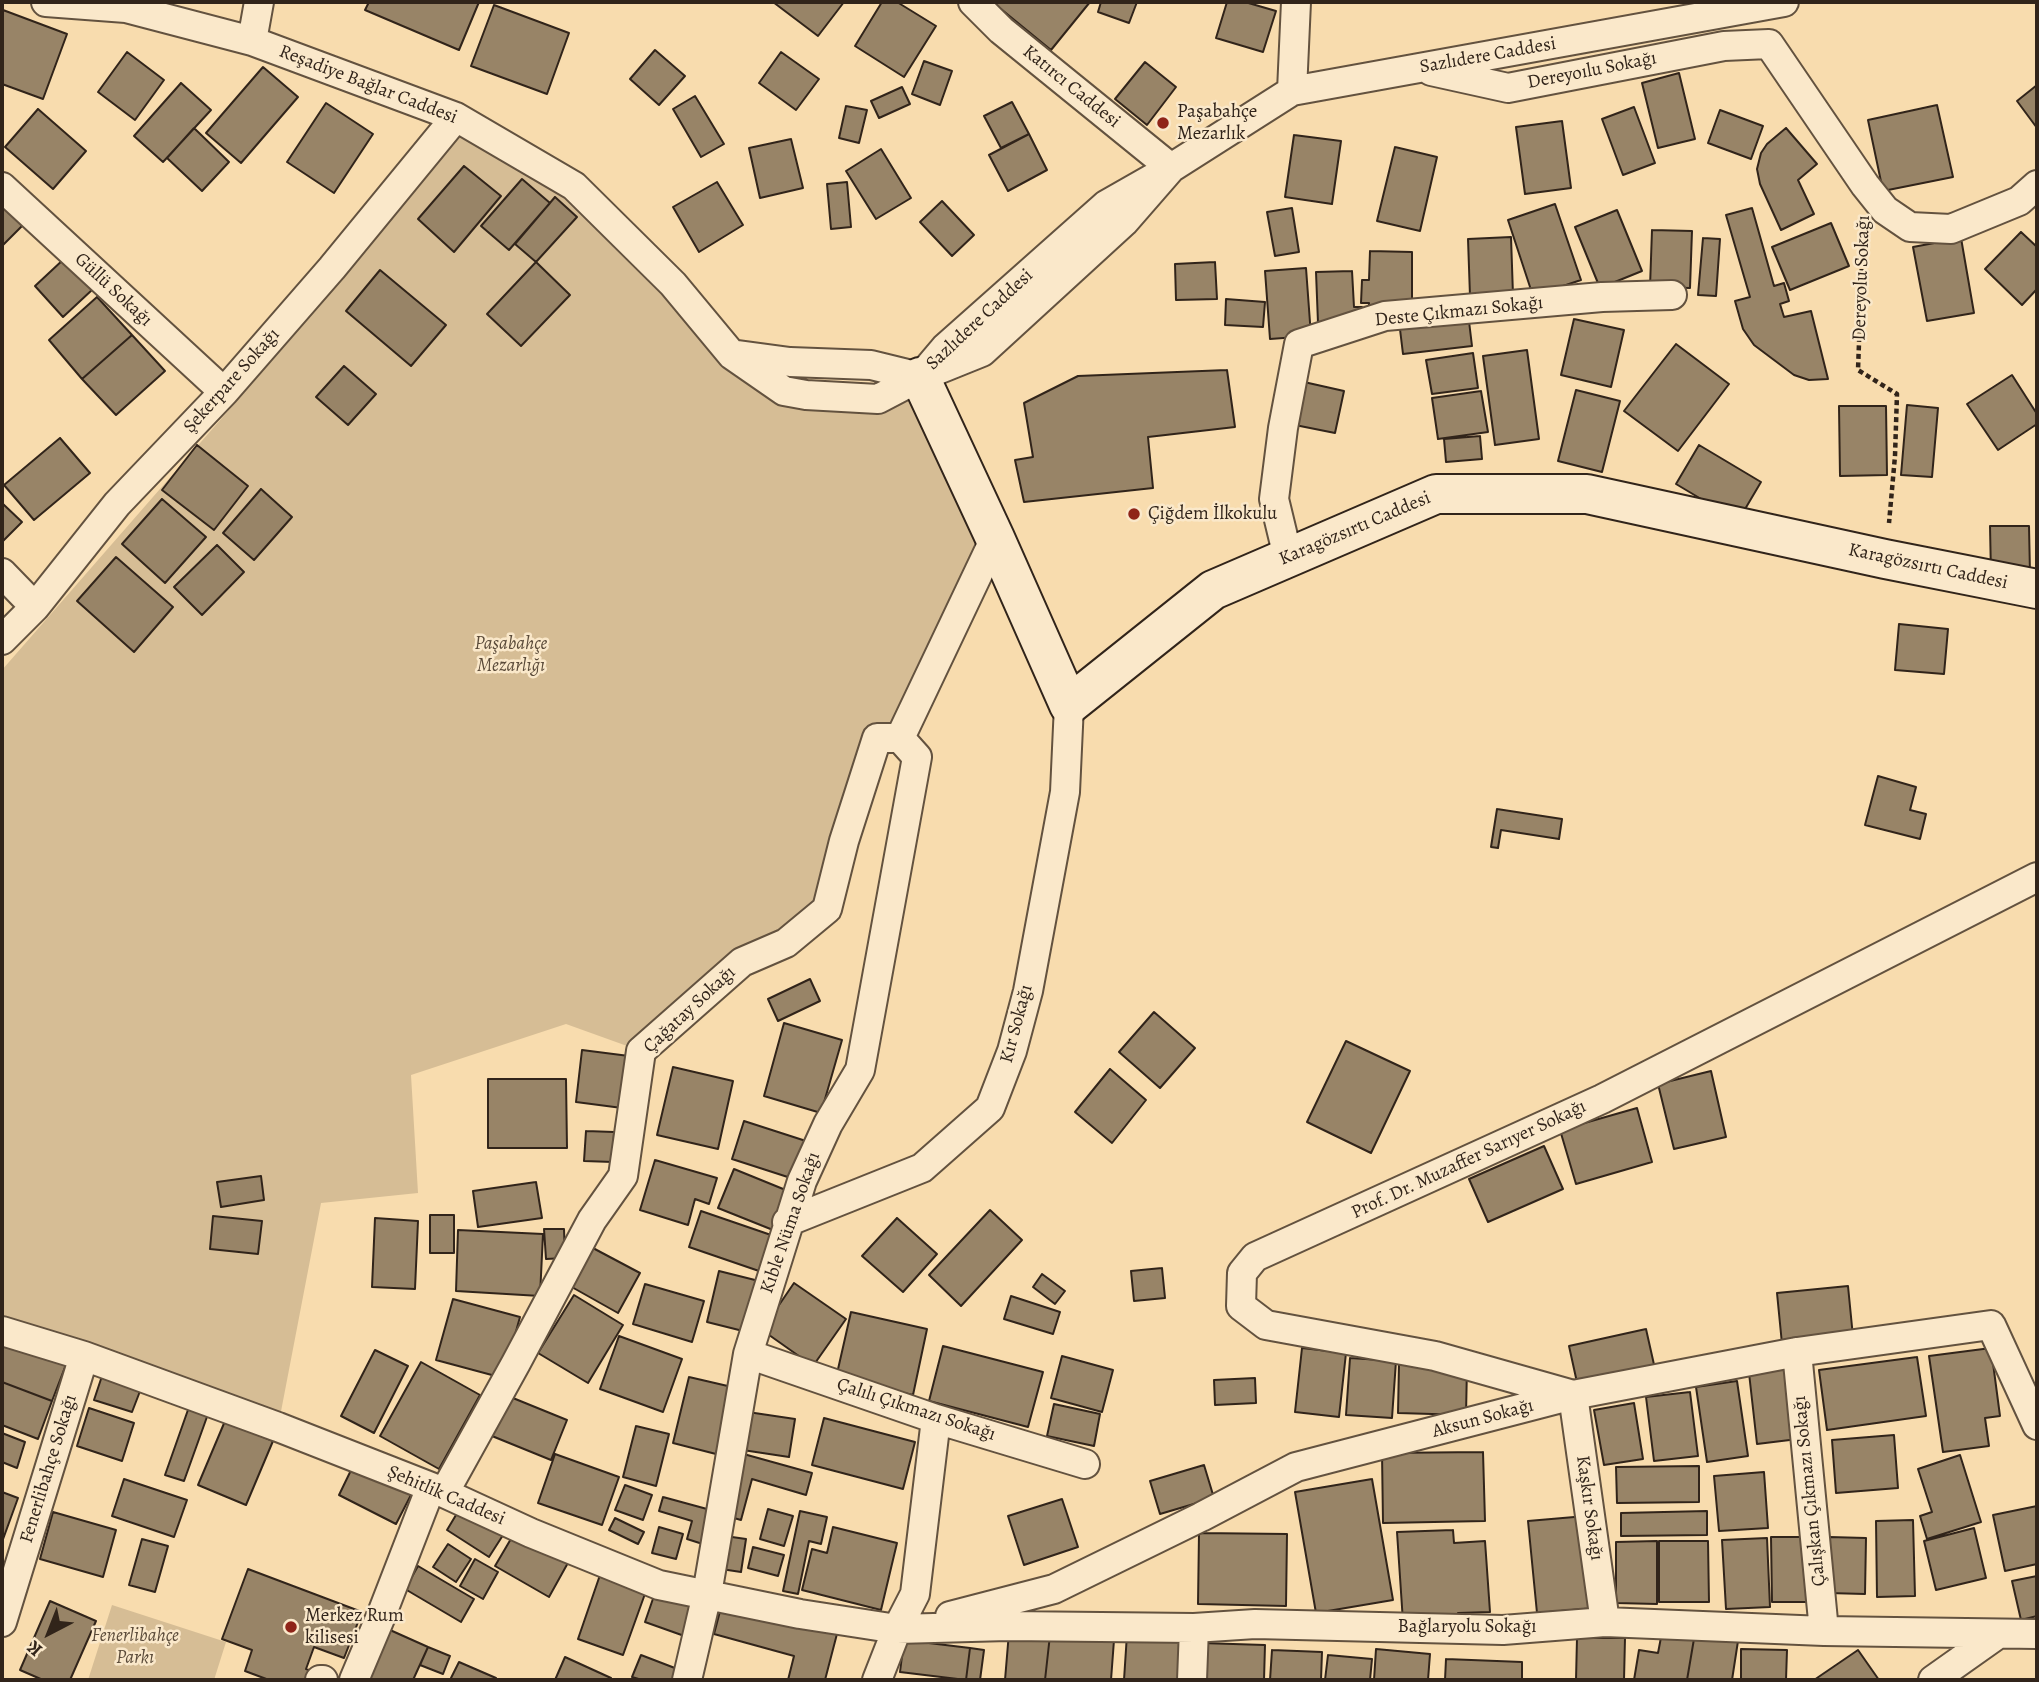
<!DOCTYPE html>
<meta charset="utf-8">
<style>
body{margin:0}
#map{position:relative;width:2039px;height:1682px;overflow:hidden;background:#f8dcae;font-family:Alegreya,serif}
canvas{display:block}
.frame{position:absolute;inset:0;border:4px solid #31241a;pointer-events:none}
.north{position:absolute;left:14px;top:1598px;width:70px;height:70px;-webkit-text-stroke:5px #fae8ca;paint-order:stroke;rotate:222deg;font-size:19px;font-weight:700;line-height:28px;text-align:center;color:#31241a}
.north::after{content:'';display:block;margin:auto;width:24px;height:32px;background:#31241a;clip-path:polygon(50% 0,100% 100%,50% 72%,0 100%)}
</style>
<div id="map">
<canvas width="2039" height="1682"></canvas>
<div class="frame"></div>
<div class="north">K</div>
</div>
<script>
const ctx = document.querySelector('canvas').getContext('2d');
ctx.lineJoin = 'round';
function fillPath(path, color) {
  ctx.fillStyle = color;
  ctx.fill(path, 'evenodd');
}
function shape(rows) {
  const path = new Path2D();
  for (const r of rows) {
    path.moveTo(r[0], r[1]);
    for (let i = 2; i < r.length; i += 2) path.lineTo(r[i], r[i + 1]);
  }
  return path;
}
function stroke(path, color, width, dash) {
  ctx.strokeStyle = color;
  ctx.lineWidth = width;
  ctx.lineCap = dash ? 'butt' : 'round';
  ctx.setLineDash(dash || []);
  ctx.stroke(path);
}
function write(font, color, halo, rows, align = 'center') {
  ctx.font = font + ' Alegreya,serif';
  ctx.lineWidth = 5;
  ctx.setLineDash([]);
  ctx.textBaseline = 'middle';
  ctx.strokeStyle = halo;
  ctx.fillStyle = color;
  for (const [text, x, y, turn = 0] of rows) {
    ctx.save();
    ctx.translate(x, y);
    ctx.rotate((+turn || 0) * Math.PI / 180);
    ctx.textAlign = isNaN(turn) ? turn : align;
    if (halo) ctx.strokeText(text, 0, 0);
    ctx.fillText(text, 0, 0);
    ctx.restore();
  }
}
const green = shape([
 [456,117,574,186,784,391,878,399,920,377,995,538,817,899,786,943,641,1051,566,1024,411,1075,418,1193,321,1203,278,1427,2,1332,2,670,235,403],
 [112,1605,226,1642,214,1680,88,1680]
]);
const building = shape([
 [369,2,479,2,459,50,365,10,369,2],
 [773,2,844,2,818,36,773,2],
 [882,2,897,2,936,26,904,77,855,46,882,2],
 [998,2,1090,2,1051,50,996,5,998,2],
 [1101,2,1137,2,1129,23,1098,12,1101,2],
 [1227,2,1245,2,1276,11,1263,52,1216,38,1227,2],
 [494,5,569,33,547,94,471,66,494,5],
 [3,10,67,34,43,99,2,84,3,10],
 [655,50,685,76,659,105,630,79,655,50],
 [127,52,164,80,135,120,98,92,127,52],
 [781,52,819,79,796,110,759,83,781,52],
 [924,61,952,71,940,105,912,94,924,61],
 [1145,62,1176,87,1147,125,1115,99,1145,62],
 [263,67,298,97,241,163,206,133,263,67],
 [1679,73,1695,139,1658,148,1642,83,1679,73],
 [181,83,211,110,163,162,134,136,181,83],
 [2037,85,2037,128,2017,101,2037,85],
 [902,87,910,104,879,118,871,101,902,87],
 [695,96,724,144,701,157,673,109,695,96],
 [1012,102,1029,134,1001,148,984,116,1012,102],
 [326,103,373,134,334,193,287,162,326,103],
 [1937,105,1953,177,1883,191,1868,120,1937,105],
 [846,106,867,110,859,143,839,138,846,106],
 [1634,107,1655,163,1623,175,1602,119,1634,107],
 [38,109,86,151,53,189,5,147,38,109],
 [1720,110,1763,126,1751,159,1708,143,1720,110],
 [1562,121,1571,188,1525,194,1516,127,1562,121],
 [194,128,229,162,202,191,167,158,194,128],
 [1786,128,1817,164,1798,180,1814,214,1781,230,1760,184,1757,169,1761,153,1767,144,1786,128],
 [1029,134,1047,170,1008,191,989,155,1029,134],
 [1294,135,1341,141,1332,204,1285,197,1294,135],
 [791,139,803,188,760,198,749,148,791,139],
 [1395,147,1437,157,1420,231,1377,221,1395,147],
 [881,149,911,198,876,219,846,171,881,149],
 [464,166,501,196,454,252,418,219,464,166],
 [522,179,550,203,509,250,481,226,522,179],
 [717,182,743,225,699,252,673,207,717,182],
 [847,182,851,227,831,229,827,184,847,182],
 [2,197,26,222,2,246,2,197],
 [555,197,577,217,536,262,515,244,555,197],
 [942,201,974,235,952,256,920,222,942,201],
 [1555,204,1581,280,1533,296,1508,220,1555,204],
 [1292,208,1299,252,1275,256,1267,212,1292,208],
 [1752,208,1774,286,1784,283,1789,301,1780,304,1784,317,1811,311,1828,379,1809,380,1794,375,1754,345,1743,329,1735,301,1750,297,1726,215,1752,208],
 [1617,210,1642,271,1600,288,1575,227,1617,210],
 [1831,223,1849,266,1790,290,1772,247,1831,223],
 [1652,230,1692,231,1690,288,1650,287,1652,230],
 [2021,232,2037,247,2037,289,2022,305,1985,269,2021,232],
 [1511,237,1513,295,1470,296,1468,239,1511,237],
 [1703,238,1720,239,1716,296,1698,295,1703,238],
 [1961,238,1974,313,1927,321,1913,247,1961,238],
 [1370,251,1412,252,1412,308,1369,308,1369,303,1361,303,1362,280,1369,280,1370,251],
 [65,258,93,289,63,317,35,286,65,258],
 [536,262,570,295,521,346,487,314,536,262],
 [1215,262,1217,299,1176,300,1175,264,1215,262],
 [1306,268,1311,336,1270,339,1265,271,1306,268],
 [380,270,446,325,411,366,346,311,380,270],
 [1352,271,1354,307,1362,307,1363,322,1318,323,1316,272,1352,271],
 [97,297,132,335,82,379,49,340,97,297],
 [1226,299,1265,302,1263,327,1225,325,1226,299],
 [1468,313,1472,346,1403,354,1399,321,1468,313],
 [1574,319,1624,330,1611,387,1561,375,1574,319],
 [132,335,165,371,116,415,82,379,132,335],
 [1676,344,1729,384,1678,451,1624,411,1676,344],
 [1527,350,1539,439,1495,445,1483,356,1527,350],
 [1473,353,1478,388,1432,394,1426,360,1473,353],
 [344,366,376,394,348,425,316,397,344,366],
 [1227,370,1235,427,1148,437,1153,488,1024,502,1015,460,1033,457,1024,403,1078,376,1227,370],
 [2012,375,2037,414,2037,424,1998,450,1967,404,2012,375],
 [1304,382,1344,391,1335,433,1295,425,1304,382],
 [1576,390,1620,401,1602,472,1558,461,1576,390],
 [1481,391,1488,432,1438,439,1432,398,1481,391],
 [1907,405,1938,408,1932,477,1901,475,1907,405],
 [1839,406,1886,406,1887,475,1840,476,1839,406],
 [1480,436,1482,459,1446,462,1444,439,1480,436],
 [60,438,90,473,34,520,4,485,60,438],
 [197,445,248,486,214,530,162,490,197,445],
 [1699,445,1761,482,1738,521,1676,484,1699,445],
 [261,489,292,517,254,560,223,533,261,489],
 [162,499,206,537,165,583,122,544,162,499],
 [2,503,22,522,2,542,2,503],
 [1990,526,2029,526,2030,574,1991,575,1990,526],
 [217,545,244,572,202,615,174,587,217,545],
 [116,557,173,607,134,652,77,601,116,557],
 [1899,624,1948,629,1944,674,1895,670,1899,624],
 [1878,776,1916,787,1910,810,1926,814,1920,839,1865,825,1878,776],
 [1497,809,1562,819,1559,839,1501,830,1498,848,1491,847,1497,809],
 [810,979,820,1001,778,1021,768,999,810,979],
 [1154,1012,1195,1048,1160,1088,1119,1052,1154,1012],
 [784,1023,842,1040,821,1113,764,1096,784,1023],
 [1346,1041,1410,1071,1371,1153,1307,1122,1346,1041],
 [582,1050,629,1056,622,1108,576,1102,582,1050],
 [673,1067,733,1081,718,1149,657,1135,673,1067],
 [1110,1069,1146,1100,1112,1143,1075,1112,1110,1069],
 [1711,1071,1726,1137,1674,1149,1658,1084,1711,1071],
 [488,1079,566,1079,567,1148,488,1148,488,1079],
 [1637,1108,1652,1162,1576,1184,1560,1130,1637,1108],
 [744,1121,809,1142,797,1180,732,1159,744,1121],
 [586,1131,614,1132,613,1162,584,1161,586,1131],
 [1544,1146,1563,1189,1488,1222,1469,1179,1544,1146],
 [655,1160,717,1178,709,1204,695,1199,688,1225,640,1210,655,1160],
 [734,1169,793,1193,778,1232,718,1208,734,1169],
 [261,1176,264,1200,221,1207,217,1182,261,1176],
 [536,1182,542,1218,478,1227,473,1191,536,1182],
 [990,1210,1022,1240,961,1306,929,1275,990,1210],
 [701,1211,771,1235,759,1271,689,1247,701,1211],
 [430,1215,454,1215,454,1253,430,1253,430,1215],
 [213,1216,262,1221,258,1254,210,1249,213,1216],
 [375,1218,418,1221,415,1289,372,1287,375,1218],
 [897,1218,937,1254,903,1292,862,1256,897,1218],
 [544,1229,564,1229,565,1258,546,1259,544,1229],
 [458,1230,543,1234,540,1296,456,1291,458,1230],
 [591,1247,640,1273,618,1313,570,1286,591,1247],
 [1162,1268,1165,1298,1134,1301,1131,1271,1162,1268],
 [719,1271,759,1281,747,1332,707,1322,719,1271],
 [1042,1274,1065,1291,1055,1304,1033,1287,1042,1274],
 [794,1283,846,1319,813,1366,762,1330,794,1283],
 [645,1284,704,1301,692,1342,633,1324,645,1284],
 [1848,1286,1853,1337,1782,1344,1777,1293,1848,1286],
 [574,1295,623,1325,588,1383,538,1353,574,1295],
 [1011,1296,1060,1312,1053,1334,1004,1319,1011,1296],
 [453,1299,520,1317,503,1378,436,1360,453,1299],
 [851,1312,927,1329,913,1395,836,1378,851,1312],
 [1646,1329,1655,1369,1578,1387,1569,1346,1646,1329],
 [619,1336,682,1359,663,1412,600,1389,619,1336],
 [2,1338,67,1362,52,1401,2,1382,2,1338],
 [943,1346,1043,1372,1028,1427,929,1401,943,1346],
 [1302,1348,1346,1353,1339,1417,1295,1412,1302,1348],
 [1991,1348,2000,1416,1985,1418,1989,1446,1943,1452,1929,1356,1991,1348],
 [375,1350,408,1366,374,1433,341,1416,375,1350],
 [1062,1356,1113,1370,1102,1412,1051,1398,1062,1356],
 [1917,1357,1926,1416,1827,1430,1819,1370,1917,1357],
 [1350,1358,1396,1361,1392,1418,1346,1415,1350,1358],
 [421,1362,480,1395,439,1469,380,1436,421,1362],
 [1399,1364,1467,1366,1466,1415,1398,1413,1399,1364],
 [1790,1369,1798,1439,1757,1444,1749,1373,1790,1369],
 [103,1373,142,1386,132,1412,94,1400,103,1373],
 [689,1377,732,1387,716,1454,673,1443,689,1377],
 [1255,1378,1256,1403,1215,1405,1214,1380,1255,1378],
 [1737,1381,1748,1456,1707,1462,1696,1387,1737,1381],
 [2,1382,52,1401,38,1439,2,1425,2,1382],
 [1690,1392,1698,1456,1654,1461,1646,1397,1690,1392],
 [508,1396,567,1420,551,1460,492,1436,508,1396],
 [1634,1403,1643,1459,1604,1465,1594,1410,1634,1403],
 [1054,1404,1100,1414,1094,1446,1047,1436,1054,1404],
 [189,1407,208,1414,184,1481,165,1475,189,1407],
 [89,1408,134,1423,122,1461,77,1446,89,1408],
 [741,1411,795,1419,789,1457,736,1449,741,1411],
 [824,1418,915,1442,903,1489,812,1465,824,1418],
 [225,1421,273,1441,246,1505,198,1485,225,1421],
 [636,1426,669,1434,656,1486,623,1477,636,1426],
 [2,1433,25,1442,17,1468,2,1462,2,1433],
 [1894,1435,1898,1488,1836,1493,1832,1440,1894,1435],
 [1483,1452,1485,1521,1383,1523,1382,1453,1483,1452],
 [740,1453,812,1473,806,1495,752,1479,741,1520,723,1515,740,1453],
 [555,1454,619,1477,602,1525,538,1503,555,1454],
 [1960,1455,1981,1522,1927,1539,1920,1516,1932,1512,1918,1469,1960,1455],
 [354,1464,412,1493,396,1524,339,1495,354,1464],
 [1204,1465,1214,1498,1160,1514,1150,1481,1204,1465],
 [1699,1466,1699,1502,1617,1503,1616,1467,1699,1466],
 [1764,1472,1768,1528,1719,1531,1714,1476,1764,1472],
 [124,1479,187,1500,174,1537,112,1516,124,1479],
 [1372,1479,1393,1600,1316,1613,1295,1492,1372,1479],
 [625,1485,652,1495,643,1520,615,1510,625,1485],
 [2,1492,18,1498,2,1542,2,1492],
 [663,1497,718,1512,709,1546,687,1539,692,1521,659,1511,663,1497],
 [1062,1499,1078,1547,1024,1565,1008,1516,1062,1499],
 [462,1505,505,1532,489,1557,447,1530,462,1505],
 [2037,1506,2037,1564,2005,1571,1993,1515,2037,1506],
 [768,1509,793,1516,784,1546,760,1539,768,1509],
 [800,1511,827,1517,821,1544,809,1541,798,1594,783,1591,800,1511],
 [1707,1511,1707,1535,1621,1536,1621,1513,1707,1511],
 [53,1512,116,1530,103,1577,40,1559,53,1512],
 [1586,1516,1595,1608,1537,1613,1528,1521,1586,1516],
 [615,1518,644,1532,638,1544,609,1530,615,1518],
 [1913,1520,1915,1596,1877,1597,1876,1521,1913,1520],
 [659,1527,683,1534,676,1559,652,1553,659,1527],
 [833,1527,897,1543,881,1610,802,1590,812,1549,827,1553,833,1527],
 [1974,1528,1986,1578,1936,1590,1924,1541,1974,1528],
 [1453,1530,1454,1543,1485,1541,1490,1612,1458,1613,1458,1620,1403,1622,1397,1532,1453,1530],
 [515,1532,569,1561,549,1597,495,1566,515,1532],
 [1199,1533,1287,1534,1286,1606,1198,1604,1199,1533],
 [725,1536,746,1539,741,1572,721,1569,725,1536],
 [1771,1537,1807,1537,1808,1602,1772,1602,1771,1537],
 [1829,1537,1866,1538,1865,1594,1828,1593,1829,1537],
 [1767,1538,1770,1607,1726,1609,1722,1540,1767,1538],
 [142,1539,168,1546,155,1592,129,1585,142,1539],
 [1657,1541,1657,1604,1616,1603,1616,1542,1657,1541],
 [1659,1541,1708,1541,1709,1602,1659,1602,1659,1541],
 [448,1544,471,1559,456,1582,433,1567,448,1544],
 [753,1547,784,1555,778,1576,748,1568,753,1547],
 [475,1559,498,1572,483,1599,460,1586,475,1559],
 [418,1566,474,1599,461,1622,405,1589,418,1566],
 [248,1569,362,1612,344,1658,314,1647,306,1669,309,1670,306,1680,269,1680,245,1671,252,1650,222,1639,248,1569],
 [600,1575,646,1591,623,1655,578,1639,600,1575],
 [2037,1576,2037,1616,2021,1620,2012,1581,2037,1576],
 [657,1587,702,1602,690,1638,645,1622,657,1587],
 [723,1600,838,1630,825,1680,788,1680,794,1656,714,1634,723,1600],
 [50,1601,96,1621,70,1680,43,1680,20,1670,50,1601],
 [1663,1627,1695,1633,1687,1680,1634,1680,1639,1650,1658,1653,1663,1627],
 [390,1630,428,1647,413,1680,368,1680,390,1630],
 [1009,1632,1050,1635,1045,1680,1005,1680,1009,1632],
 [1695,1633,1738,1641,1732,1680,1687,1680,1695,1633],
 [1127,1634,1188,1639,1185,1680,1124,1680,1127,1634],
 [1050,1635,1114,1640,1111,1680,1045,1680,1050,1635],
 [1577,1638,1625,1638,1624,1680,1576,1680,1577,1638],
 [904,1640,970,1648,966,1680,900,1672,904,1640],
 [1201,1643,1265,1645,1264,1680,1201,1680,1201,1643],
 [428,1647,450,1656,443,1674,420,1665,428,1647],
 [970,1648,984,1650,980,1680,966,1680,970,1648],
 [1376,1649,1430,1654,1428,1680,1374,1680,1376,1649],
 [1741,1649,1787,1650,1786,1680,1741,1680,1741,1649],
 [1272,1650,1322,1652,1321,1680,1270,1680,1272,1650],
 [1858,1650,1879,1680,1814,1680,1858,1650],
 [641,1655,680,1670,676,1680,642,1680,632,1677,641,1655],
 [1328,1655,1372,1659,1370,1680,1325,1680,1328,1655],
 [565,1657,611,1678,610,1680,555,1680,565,1657],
 [1446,1659,1522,1662,1522,1680,1445,1680,1446,1659],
 [459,1662,496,1678,495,1680,450,1680,459,1662]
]);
const path = shape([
 [1863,235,1858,370,1897,394,1895,456,1889,523]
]);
const street = shape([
 [46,2,126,8,252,41,456,117,574,186,673,284,732,355,784,391,806,395,878,399,920,377,982,352,1124,222,1171,168],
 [973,2,1001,30,1171,168],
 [252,41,259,2],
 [1431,71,1508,88,1724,46,1769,44,1865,185,1885,210,1910,227,1951,229,2019,201,2037,185],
 [1292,91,1296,2],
 [2,187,224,392],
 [738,355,790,362,871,365,920,377],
 [923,374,945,348,1106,205,1171,168,1292,91,1784,2],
 [1288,557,1274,499,1283,428,1299,344,1385,316,1602,297,1672,295],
 [2,573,35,607],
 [2,640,35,607,117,504,224,392,332,268,456,117],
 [787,1222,922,1168,990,1108,1012,1051,1028,991,1065,792,1069,705],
 [2,1331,84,1356,278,1427,431,1487,531,1533,659,1585,800,1614,897,1629,1008,1626,1194,1628,1255,1624,1503,1630,1605,1622,1824,1631,2037,1634],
 [1797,1352,1824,1631],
 [748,1354,936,1419,1085,1464],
 [1573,1395,1435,1356,1266,1325,1241,1306,1242,1273,1255,1257,1602,1099,2037,877],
 [1573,1395,1605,1622],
 [444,1493,516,1363,592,1220,623,1176,641,1051,742,962,786,943,827,909,844,841,877,738,900,738,995,538],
 [950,1616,1054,1589,1201,1517,1296,1467,1573,1395,1797,1352,1991,1325,2037,1425],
 [2,1622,84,1356],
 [320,1680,323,1680],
 [354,1680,381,1616,431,1487],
 [687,1680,707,1594,748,1354,802,1181,828,1124,860,1070,917,757,900,738],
 [877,1680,897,1629,915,1594,936,1419],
 [1192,1680,1194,1628],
 [1933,1680,1998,1634]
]);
const secondary = shape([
 [920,377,995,538,1069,705,1213,590,1436,494,1587,494,1885,559,2037,589]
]);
const markers = [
 [1163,123,7,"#8f2418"],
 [1134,514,7,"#8f2418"],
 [291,1627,7,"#8f2418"]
];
const streetNames = [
 ["Sazlıdere Caddesi",1488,56,-10],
 ["Dereyoılu Sokağı",1592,71,-11],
 ["Reşadiye Bağlar Caddesi",368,85,21],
 ["Katırcı Caddesi",1071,87,39],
 ["Dereyolu Sokağı",1862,278,-88],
 ["Güllü Sokağı",113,290,43],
 ["Deste Çıkmazı Sokağı",1459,312,-6],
 ["Sazlıdere Caddesi",980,320,-43],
 ["Şekerpare Sokağı",232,381,-48],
 ["Karagözsırtı Caddesi",1355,529,-23],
 ["Karagözsırtı Caddesi",1928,567,12],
 ["Çağatay Sokağı",690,1010,-43],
 ["Kır Sokağı",1017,1024,-75],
 ["Prof. Dr. Muzaffer Sarıyer Sokağı",1469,1160,-25],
 ["Kıble Nüma Sokağı",791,1223,-71],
 ["Çalılı Çıkmazı Sokağı",916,1410,18],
 ["Aksun Sokağı",1483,1419,-15],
 ["Fenerlibahçe Sokağı",49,1469,-73],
 ["Çalışkan Çıkmazı Sokağı",1810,1491,-96],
 ["Şehitlik Caddesi",446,1496,23],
 ["Kaşkır Sokağı",1589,1508,82],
 ["Bağlaryolu Sokağı",1467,1627]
];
const poiNames = [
 ["Paşabahçe",1177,112],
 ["Mezarlık",1177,134],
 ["Çiğdem İlkokulu",1148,514],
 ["Merkez Rum",305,1616],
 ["kilisesi",305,1638]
];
const parkNames = [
 ["Paşabahçe",511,644],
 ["Mezarlığı",511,666],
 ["Fenerlibahçe",135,1636],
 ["Parkı",135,1658]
];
fillPath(green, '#d6bd95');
fillPath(building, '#988467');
stroke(building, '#31241a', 2);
stroke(street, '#63523f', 32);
stroke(secondary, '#31241a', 42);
stroke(path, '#31241a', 4.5, [5, 3.5]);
stroke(street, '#fae8ca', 28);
stroke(secondary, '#fae8ca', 38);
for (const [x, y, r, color] of markers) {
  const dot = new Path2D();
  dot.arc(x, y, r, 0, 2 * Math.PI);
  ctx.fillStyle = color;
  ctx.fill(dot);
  stroke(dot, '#fae8ca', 2.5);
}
write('19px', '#31241a', '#fae8ca', streetNames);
write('19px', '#31241a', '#fae8ca', poiNames, 'left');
write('italic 19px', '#5a4a39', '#fae8ca', parkNames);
</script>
